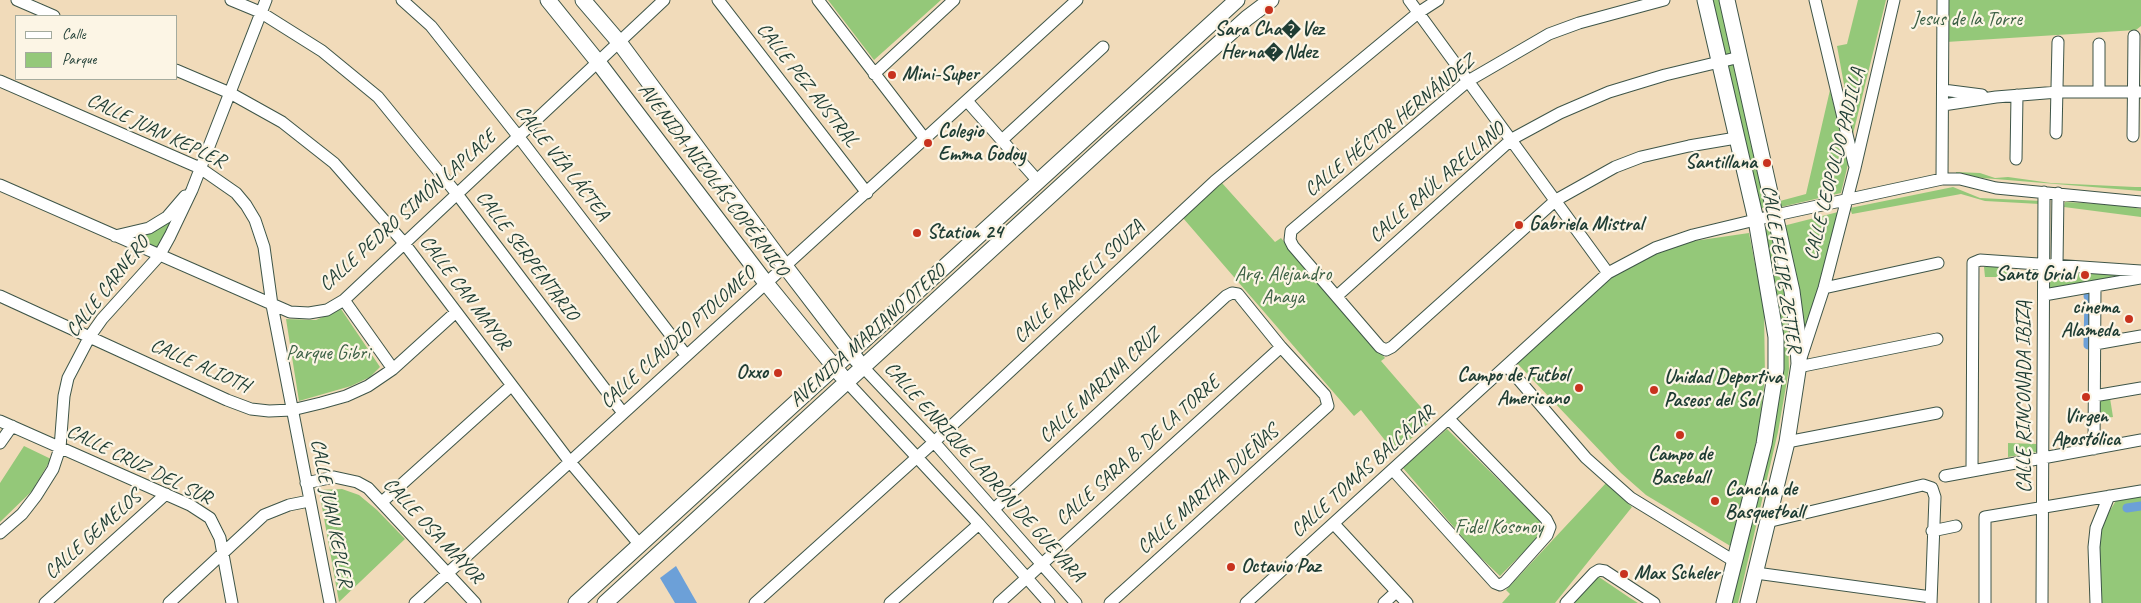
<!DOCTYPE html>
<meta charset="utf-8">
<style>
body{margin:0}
#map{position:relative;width:2141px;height:603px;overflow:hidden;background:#f1dbba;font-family:Caveat,sans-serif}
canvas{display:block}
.legend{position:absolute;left:15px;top:15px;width:162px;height:65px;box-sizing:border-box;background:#fcf5e5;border:1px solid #a4ab9e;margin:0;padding:6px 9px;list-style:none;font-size:15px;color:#1f3d34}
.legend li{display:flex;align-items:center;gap:10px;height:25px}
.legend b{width:25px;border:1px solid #a4ab9e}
</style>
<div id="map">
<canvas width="2141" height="603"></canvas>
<ul class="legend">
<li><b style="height:6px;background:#fff"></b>Calle</li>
<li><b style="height:14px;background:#94c879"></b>Parque</li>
</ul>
</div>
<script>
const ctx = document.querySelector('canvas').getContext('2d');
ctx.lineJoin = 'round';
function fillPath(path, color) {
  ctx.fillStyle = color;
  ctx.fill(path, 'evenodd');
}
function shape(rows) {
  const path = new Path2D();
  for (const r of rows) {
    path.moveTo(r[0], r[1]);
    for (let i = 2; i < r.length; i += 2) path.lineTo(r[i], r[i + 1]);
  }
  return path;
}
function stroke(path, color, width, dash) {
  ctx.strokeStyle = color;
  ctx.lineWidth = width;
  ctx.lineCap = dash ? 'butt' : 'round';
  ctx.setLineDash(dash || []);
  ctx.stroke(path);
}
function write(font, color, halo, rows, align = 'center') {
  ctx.font = font + ' Caveat,sans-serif';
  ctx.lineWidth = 4.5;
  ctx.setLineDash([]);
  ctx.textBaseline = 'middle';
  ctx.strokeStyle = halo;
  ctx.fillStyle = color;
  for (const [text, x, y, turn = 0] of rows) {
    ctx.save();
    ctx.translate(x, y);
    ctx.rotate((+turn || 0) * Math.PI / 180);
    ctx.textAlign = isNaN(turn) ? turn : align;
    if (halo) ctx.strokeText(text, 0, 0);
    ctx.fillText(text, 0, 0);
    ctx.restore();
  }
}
const green = shape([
 [828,0,941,0,874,60],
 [1711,0,1721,0,1733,53,1724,55],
 [1858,0,1886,0,1853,134,1837,46,1847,44],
 [1947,0,2141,0,2141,26,2136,30,1946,42],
 [1735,62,1768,207,1758,209,1725,65],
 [1830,90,1848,164,1841,193,1781,207,1780,201,1806,194],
 [1956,172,1980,173,1995,178,2008,177,2051,183,2135,187,2141,187,2141,191,1983,178,1956,174],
 [1222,183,1275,242,1281,238,1385,358,1381,361,1432,420,1395,453,1361,410,1354,416,1183,218],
 [1953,187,1980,198,2042,201,2040,204,1985,201,1961,194,1852,214,1850,208],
 [2065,202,2119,205,2141,209,2141,217,2064,207],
 [1838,212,1806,332,1802,332,1783,226],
 [168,218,175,223,156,249,137,239],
 [1770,228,1773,231,1787,300,1789,369,1778,432,1738,603,1730,603,1771,430,1778,302,1763,233,1765,229],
 [1749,233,1764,310,1765,378,1759,428,1732,547,1646,495,1621,473,1516,362,1610,277,1642,258,1687,242],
 [2048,264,2128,273,2050,291,2046,281],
 [2009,266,2009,277,1985,277,1984,267],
 [341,309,380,367,370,377,351,386,299,401,286,319,316,320],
 [2110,398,2113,417,2098,419,2099,399],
 [1447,429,1547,528,1500,576,1477,554,1403,468],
 [2008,443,2036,444,2037,452,2008,457],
 [24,446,51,459,32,491,0,522,0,483],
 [1606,483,1632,507,1555,603,1502,603,1510,594,1506,590],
 [342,489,359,495,377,510,405,539,339,602,319,490],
 [2141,495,2141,603,2102,603,2095,557,2104,520,2117,499],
 [1596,575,1630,598,1638,603,1572,603]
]);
const water = shape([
 [676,566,697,603,675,603,660,578]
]);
const canal = shape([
 [2088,345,2089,296,2088,296],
 [2127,508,2141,506]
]);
const minor = shape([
 [17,0,54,16],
 [231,0,260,12,322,51,378,97,457,194,623,413],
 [402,0,431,26,518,136,686,355],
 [718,0,867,193],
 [818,0,925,139],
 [1409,0,1608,273],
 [1664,0,1579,23,1549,34,1468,81,1291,231,1290,240,1293,246,1380,347,1386,350,1392,347,1556,200,1615,167,1641,157,1689,146,1736,138],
 [1815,0,1854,164],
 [2099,44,2099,91],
 [176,70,230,93,282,122,334,163,404,243,570,462,640,545],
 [874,74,954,0],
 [0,81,200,168,236,193,246,205,255,220,264,247,272,305,330,603],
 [1943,90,1982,95],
 [967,101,1038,181],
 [1943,105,1996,97,2058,92,2141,92],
 [2056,133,2058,42],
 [2133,136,2134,36],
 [1002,140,1103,47],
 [2016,159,2017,95],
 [1942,179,1943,0],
 [0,185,290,312,309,313,327,310,344,300,664,0],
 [115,236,149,228,167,217,185,196],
 [2057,264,2058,193],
 [1824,288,1938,263],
 [2044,295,2141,278],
 [0,296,227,400,251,409,269,411,292,410,321,403,346,396,368,386,393,369,456,312],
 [1337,296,1512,139,1560,113,1609,92,1665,75,1740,57],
 [344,300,393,369],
 [2095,344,2141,336],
 [1801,358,1824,288,1855,168,1894,0],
 [1507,366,1586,458,1631,498,1734,561],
 [863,367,934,442,1076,603],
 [1798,367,1937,339],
 [847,382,979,524,1049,603],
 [2094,396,2141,388],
 [0,421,190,505,210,518,220,538,232,603],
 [1787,442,1937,413],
 [0,443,12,426],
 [2094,449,2095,286],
 [1393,470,1495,583,1500,585,1505,582,1547,535,1550,527,1546,519,1449,419],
 [1972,471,1973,263,1980,260,2141,271],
 [1945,476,2141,440],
 [306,483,334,477,357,482,368,488,475,603],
 [382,502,511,386],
 [994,509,1226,296,1232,293,1238,294,1281,347,1325,395,1328,406,1110,603],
 [1767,522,1923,485,1932,488,1935,497,1931,603],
 [1334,524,1407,603],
 [1932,531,1956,526],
 [0,533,22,514,36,496,53,469,60,448,64,396,68,378,90,336,102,319,159,256,170,236,192,190,266,0],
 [1756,573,1931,597],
 [45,603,166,494],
 [169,603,264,515,289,505,309,501],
 [415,603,1077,0],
 [755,603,934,442,1215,181,1418,13,1438,0],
 [890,603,979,524],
 [999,603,1281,347],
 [1246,603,1608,273,1655,248,1693,235,1776,215,1942,179,1960,179,1996,188,2141,202],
 [1384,603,1396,592],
 [1566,603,1594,573,1599,570,1605,571,1654,603],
 [1985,603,1985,517,2141,491],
 [2042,603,2044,192],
 [2096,603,2094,547,2096,528,2109,496]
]);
const major = shape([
 [548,0,598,62,766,283,841,375],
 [583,0,619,42,785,266,857,360],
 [1705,0,1756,220,1776,337,1776,369,1764,444,1724,603],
 [1727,0,1792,291,1797,329,1799,364,1787,442,1748,603],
 [576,603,1237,0],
 [605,603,1110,141,1247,18,1271,0]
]);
const markers = [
 [1269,10,5,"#c8321e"],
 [892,75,5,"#c8321e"],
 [928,143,5,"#c8321e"],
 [1767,163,5,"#c8321e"],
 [1519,225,5,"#c8321e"],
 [917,233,5,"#c8321e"],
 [2085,275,5,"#c8321e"],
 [2129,319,5,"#c8321e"],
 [778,373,5,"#c8321e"],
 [1579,388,5,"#c8321e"],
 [1654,390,5,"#c8321e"],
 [2086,397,5,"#c8321e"],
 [1680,435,5,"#c8321e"],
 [1715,501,5,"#c8321e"],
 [1231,567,5,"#c8321e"],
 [1624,574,5,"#c8321e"]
];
const parkNames = [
 ["Jesus de la Torre",1967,20],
 ["Arq. Alejandro",1283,275],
 ["Anaya",1283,298],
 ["Parque Gibri",328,354],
 ["Fidel Kosonoy",1499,528]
];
const poiNames = [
 ["Sara Cha�Vez",1269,30,"center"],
 ["Herna�Ndez",1269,53,"center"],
 ["Mini-Super",902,75],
 ["Colegio",938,132],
 ["Emma Godoy",938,155],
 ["Santillana",1757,163,"right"],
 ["Gabriela Mistral",1529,225],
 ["Station 24",927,233],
 ["Santo Grial",2075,275,"right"],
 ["cinema",2119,308,"right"],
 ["Alameda",2119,331,"right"],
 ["Oxxo",768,373,"right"],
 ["Campo de Futbol",1569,376,"right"],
 ["Americano",1569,399,"right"],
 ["Unidad Deportiva",1664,378],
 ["Paseos del Sol",1664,401],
 ["Virgen",2086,417,"center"],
 ["Apostólica",2086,440,"center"],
 ["Campo de",1680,455,"center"],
 ["Baseball",1680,478,"center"],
 ["Cancha de",1725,490],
 ["Basquetball",1725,513],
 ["Octavio Paz",1241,567],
 ["Max Scheler",1634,574]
];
const streetNames = [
 ["CALLE PEZ AUSTRAL",807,85,52],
 ["CALLE HÉCTOR HERNÁNDEZ",1390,126,-39],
 ["CALLE JUAN KEPLER",156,131,25],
 ["CALLE VÍA LÁCTEA",562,163,52],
 ["CALLE LEOPOLDO PADILLA",1835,164,-76],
 ["AVENIDA NICOLÁS COPÉRNICO",713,180,53],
 ["CALLE RAÚL ARELLANO",1437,183,-41],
 ["CALLE PEDRO SIMÓN LAPLACE",408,211,-42],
 ["CALLE SERPENTARIO",527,256,53],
 ["CALLE FELIPE ZETTER",1781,269,81],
 ["CALLE ARACELI SOUZA",1079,282,-43],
 ["CALLE CARNERO",108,287,-52],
 ["CALLE CAN MAYOR",465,293,53],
 ["AVENIDA MARIANO OTERO",868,336,-42],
 ["CALLE CLAUDIO PTOLOMEO",678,338,-42],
 ["CALLE ALIOTH",200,366,24],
 ["CALLE MARINA CRUZ",1100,386,-43],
 ["CALLE RINCONADA IBIZA",2025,397,-90],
 ["CALLE SARA B. DE LA TORRE",1138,451,-42],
 ["CALLE CRUZ DEL SUR",139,465,26],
 ["CALLE ENRIQUE LADRÓN DE GUEVARA",984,472,48],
 ["CALLE TOMÁS BALCÁZAR",1363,472,-42],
 ["CALLE MARTHA DUEÑAS",1208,490,-42],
 ["CALLE JUAN KEPLER",331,513,79],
 ["CALLE OSA MAYOR",433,531,47],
 ["CALLE GEMELOS",93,535,-42]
];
fillPath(green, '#94c879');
fillPath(water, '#6ca0d8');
stroke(canal, '#6ca0d8', 9);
stroke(minor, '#3e5548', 13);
stroke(major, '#3e5548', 17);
stroke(minor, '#fff', 11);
stroke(major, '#fff', 15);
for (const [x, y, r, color] of markers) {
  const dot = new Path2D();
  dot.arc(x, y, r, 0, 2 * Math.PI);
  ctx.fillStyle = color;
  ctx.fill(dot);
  stroke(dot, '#fcf5e5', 2);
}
write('20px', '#3c6045', '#fcf5e5', parkNames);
write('bold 20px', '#1f3d34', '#fcf5e5', poiNames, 'left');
write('20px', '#1f3d34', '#fcf5e5', streetNames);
</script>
